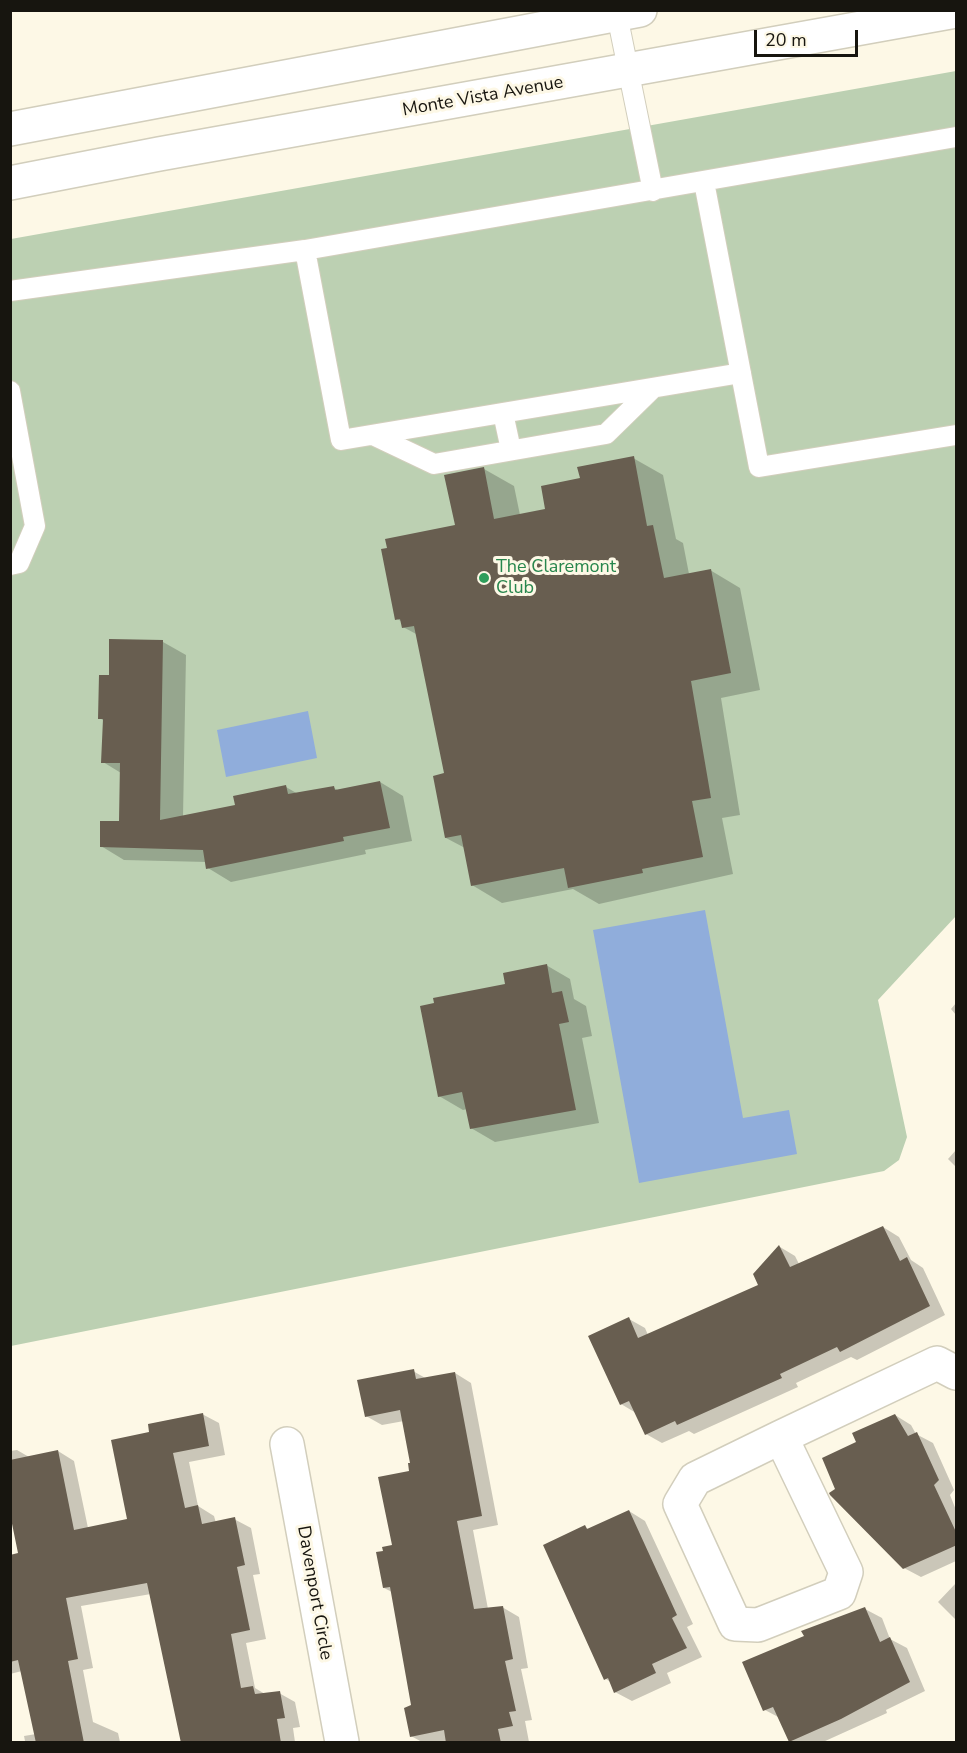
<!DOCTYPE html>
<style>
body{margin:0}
#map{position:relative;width:967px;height:1753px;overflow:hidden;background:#fdf8e6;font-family:"Nunito Sans",sans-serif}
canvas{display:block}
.frame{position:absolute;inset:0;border:12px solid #17150f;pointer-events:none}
.scale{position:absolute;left:754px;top:30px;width:104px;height:27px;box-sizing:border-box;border:3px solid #17150f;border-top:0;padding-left:8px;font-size:18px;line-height:21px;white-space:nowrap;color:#17150f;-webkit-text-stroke:4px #fdf8e6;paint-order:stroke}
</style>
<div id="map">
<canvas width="967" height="1753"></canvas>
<div class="frame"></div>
<div class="scale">20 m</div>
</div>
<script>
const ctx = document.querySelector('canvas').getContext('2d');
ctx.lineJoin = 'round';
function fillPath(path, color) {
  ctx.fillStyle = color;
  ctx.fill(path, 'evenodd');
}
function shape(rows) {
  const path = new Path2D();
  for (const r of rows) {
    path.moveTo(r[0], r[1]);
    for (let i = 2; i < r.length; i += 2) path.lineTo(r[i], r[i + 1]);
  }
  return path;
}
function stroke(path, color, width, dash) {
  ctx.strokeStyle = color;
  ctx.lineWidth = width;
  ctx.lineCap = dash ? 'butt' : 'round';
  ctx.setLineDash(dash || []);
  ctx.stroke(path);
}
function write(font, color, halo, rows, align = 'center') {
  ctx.font = font + ' "Nunito Sans",sans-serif';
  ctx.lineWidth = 6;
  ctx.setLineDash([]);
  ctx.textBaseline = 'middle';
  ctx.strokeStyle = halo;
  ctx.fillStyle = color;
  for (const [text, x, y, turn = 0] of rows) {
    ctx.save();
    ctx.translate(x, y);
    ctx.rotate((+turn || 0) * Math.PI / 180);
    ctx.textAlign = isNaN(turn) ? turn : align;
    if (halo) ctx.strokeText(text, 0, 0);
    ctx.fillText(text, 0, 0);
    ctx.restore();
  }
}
const green = shape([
 [956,71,956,916,878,1000,907,1137,899,1160,884,1171,11,1346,11,239]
]);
const water = shape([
 [308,711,317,758,226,777,217,730],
 [705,910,743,1118,789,1110,797,1154,639,1183,593,930]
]);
const shadow = shape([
 [633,458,663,475,676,539,683,543,689,574,710,570,740,588,760,690,721,698,740,815,722,818,733,874,599,904,573,889,502,903,472,885,465,848,446,838,446,774,418,635,403,627,403,622,397,619,457,526,484,469,514,486,520,515,547,510,581,480],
 [163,642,186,655,183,817,237,806,286,787,298,794,334,788,339,791,380,782,403,796,412,841,365,850,366,854,231,882,208,868,207,862,124,860,101,846,120,823,121,773,103,762,104,721,100,718,111,676],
 [546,965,570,979,574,999,586,1006,592,1036,582,1038,599,1123,495,1142,471,1128,467,1109,463,1110,439,1096],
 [956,1003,956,1015,951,1009],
 [956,1150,956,1167,948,1159],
 [883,1227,899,1237,911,1260,923,1268,945,1315,857,1360,851,1357,796,1383,798,1387,745,1411,694,1434,689,1431,662,1443,646,1434,636,1413,621,1404,629,1319,645,1328,648,1335,760,1285,780,1247,795,1256,799,1264],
 [413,1371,427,1379,455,1373,471,1383,498,1525,473,1530,488,1609,502,1607,519,1617,528,1668,521,1669,532,1720,525,1721,529,1742,422,1742,411,1736,413,1706,392,1592,384,1588,384,1552,394,1546,412,1464,404,1421,382,1425,366,1416],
 [202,1414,219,1423,225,1455,189,1462,198,1506,214,1516,216,1523,234,1519,251,1528,260,1574,253,1575,266,1639,246,1643,255,1688,265,1694,279,1693,295,1702,300,1727,293,1728,295,1742,190,1742,151,1594,81,1606,93,1668,83,1670,93,1722,118,1733,120,1742,19,1742,25,1741,24,1736,36,1734,22,1671,10,1674,10,1556,20,1554,10,1506,10,1451,17,1450,29,1457,58,1451,74,1461,88,1528,129,1520,151,1433],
 [895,1415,911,1425,916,1434,933,1443,954,1490,950,1495,956,1510,956,1561,921,1577,904,1568,837,1490,858,1443],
 [629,1511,645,1521,693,1624,687,1627,702,1657,667,1673,671,1683,632,1701,615,1692,612,1683,606,1679,545,1545,585,1527,590,1530],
 [956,1583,956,1620,938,1602],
 [865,1609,882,1618,890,1639,907,1648,925,1691,886,1710,887,1713,823,1742,793,1742,780,1718,765,1710]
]);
const building = shape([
 [634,456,647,526,653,525,664,578,711,569,731,673,691,681,711,798,692,801,703,857,642,869,643,873,568,888,564,868,471,886,461,835,445,838,433,776,444,773,414,626,402,628,400,619,395,620,381,549,387,548,385,539,455,525,444,475,484,467,494,519,545,509,541,486,580,478,577,467],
 [109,639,163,640,160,820,235,805,233,796,286,785,288,794,334,786,335,790,380,781,390,828,343,837,344,841,206,869,203,850,100,847,100,821,119,821,120,763,101,763,103,719,98,719,99,675,109,675],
 [547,964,552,993,562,991,569,1022,559,1024,576,1110,470,1129,462,1092,438,1097,420,1006,434,1003,433,998,505,984,503,973],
 [883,1226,900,1261,907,1257,930,1306,840,1352,837,1347,780,1374,782,1378,677,1425,675,1421,645,1435,629,1401,620,1405,588,1336,629,1317,638,1338,758,1285,753,1274,779,1245,790,1267],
 [414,1369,416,1379,455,1372,482,1516,457,1521,474,1609,503,1606,513,1659,505,1661,516,1711,509,1712,513,1726,498,1729,501,1743,446,1743,444,1730,410,1737,404,1708,411,1705,390,1587,383,1588,376,1552,383,1551,382,1547,392,1545,378,1477,409,1471,408,1463,410,1463,400,1410,365,1417,357,1380],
 [203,1413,209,1446,173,1453,185,1508,198,1505,202,1524,235,1517,245,1565,237,1567,250,1630,231,1634,241,1688,253,1686,255,1694,280,1691,285,1718,277,1719,281,1743,181,1743,147,1583,66,1598,78,1659,68,1661,84,1743,36,1743,18,1660,10,1662,10,1555,18,1553,10,1514,10,1460,58,1450,74,1530,127,1519,111,1440,149,1432,148,1424],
 [895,1414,908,1436,917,1432,939,1480,934,1485,957,1534,957,1545,903,1569,830,1495,829,1493,835,1489,822,1458,856,1442,852,1433],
 [629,1510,677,1615,672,1618,687,1648,652,1664,656,1673,614,1693,608,1678,604,1680,543,1545,585,1525,587,1529],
 [865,1607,880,1642,890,1637,910,1682,841,1719,789,1742,773,1707,763,1711,742,1662,804,1636,801,1631]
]);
const lane = shape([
 [616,10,653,191],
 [704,182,759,467,956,435],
 [305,250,341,440,741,373],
 [10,291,305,250,956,137],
 [10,391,35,526,19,563,10,565],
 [503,413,511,450],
 [373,435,434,464,606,434,653,388]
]);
const street = shape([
 [781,1437,846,1572,839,1593,758,1625,735,1624,680,1504,695,1479,781,1437,937,1363,956,1373],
 [287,1444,342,1742]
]);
const primary = shape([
 [10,129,640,10],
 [10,183,159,154,956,11]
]);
const markers = [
 [484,578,6,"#2e9e5b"]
];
const streetNames = [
 ["Monte Vista Avenue",483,97,-10],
 ["Davenport Circle",314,1593,80]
];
const leisureNames = [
 ["The Claremont",496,568],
 ["Club",496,589]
];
fillPath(green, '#bcd0b2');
fillPath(water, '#90addb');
fillPath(shadow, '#0003');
fillPath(building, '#685e50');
stroke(lane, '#d2cebc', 22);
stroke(street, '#d2cebc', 36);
stroke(primary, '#d2cebc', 36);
stroke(lane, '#fff', 20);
stroke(street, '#fff', 33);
stroke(primary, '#fff', 33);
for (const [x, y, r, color] of markers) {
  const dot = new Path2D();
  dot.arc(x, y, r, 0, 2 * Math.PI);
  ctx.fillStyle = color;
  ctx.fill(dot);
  stroke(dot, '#fdf8e6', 2);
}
write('18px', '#17150f', '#fdf8e6', streetNames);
write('18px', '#27864d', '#fdf8e6', leisureNames, 'left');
</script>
